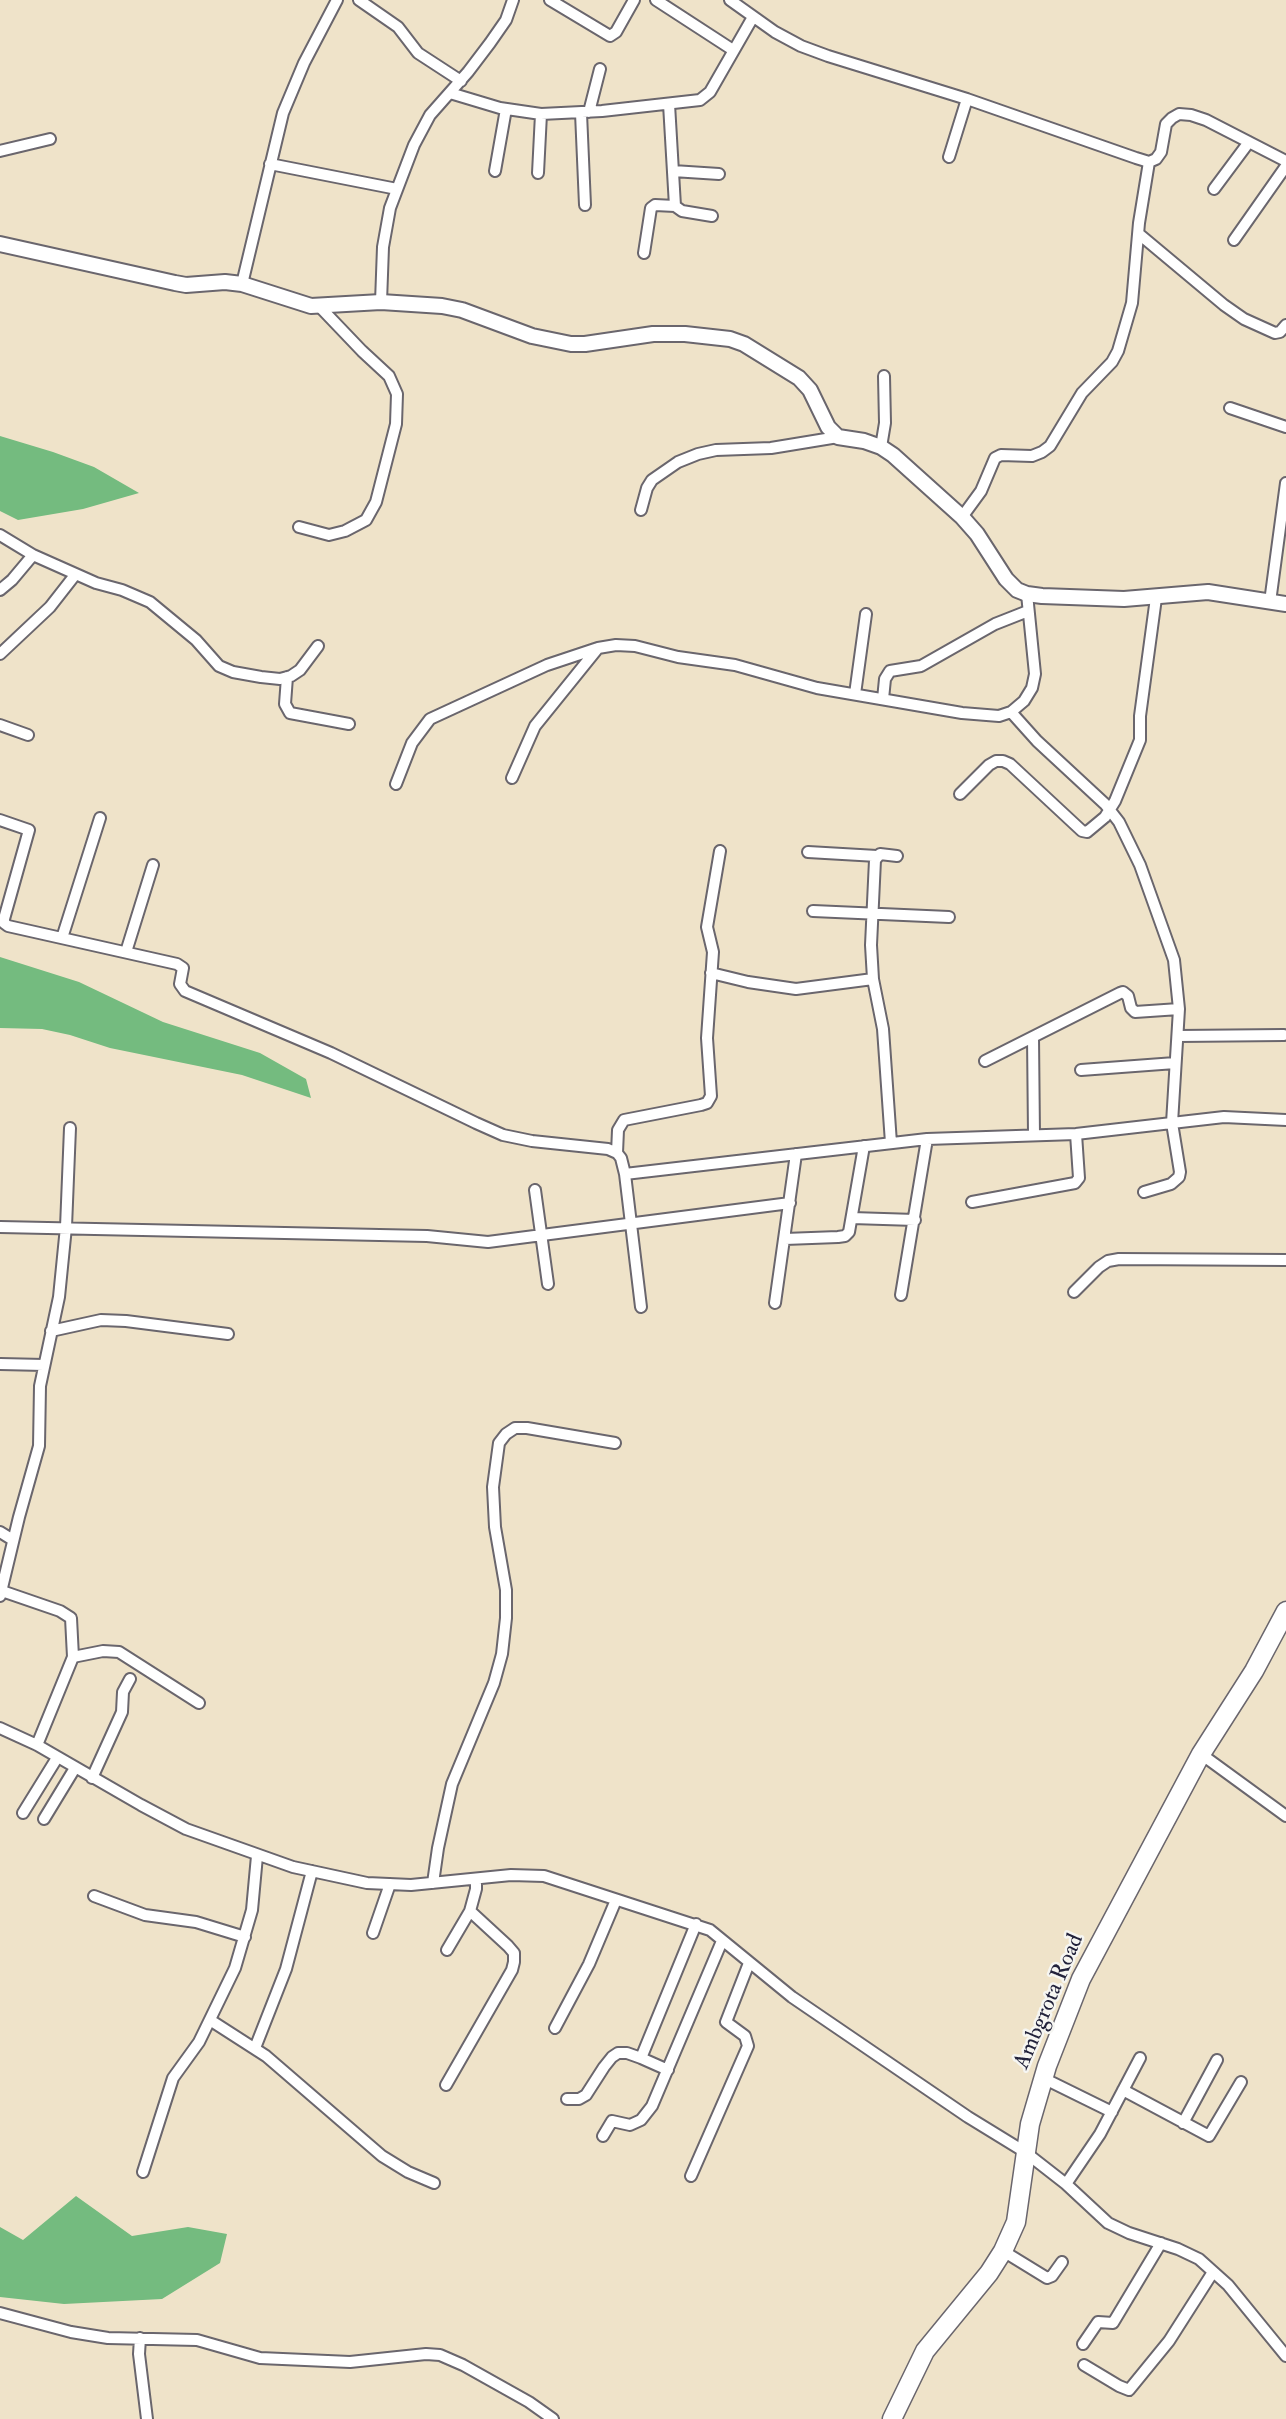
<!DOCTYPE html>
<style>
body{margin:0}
canvas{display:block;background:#efe3c9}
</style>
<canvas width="1286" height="2419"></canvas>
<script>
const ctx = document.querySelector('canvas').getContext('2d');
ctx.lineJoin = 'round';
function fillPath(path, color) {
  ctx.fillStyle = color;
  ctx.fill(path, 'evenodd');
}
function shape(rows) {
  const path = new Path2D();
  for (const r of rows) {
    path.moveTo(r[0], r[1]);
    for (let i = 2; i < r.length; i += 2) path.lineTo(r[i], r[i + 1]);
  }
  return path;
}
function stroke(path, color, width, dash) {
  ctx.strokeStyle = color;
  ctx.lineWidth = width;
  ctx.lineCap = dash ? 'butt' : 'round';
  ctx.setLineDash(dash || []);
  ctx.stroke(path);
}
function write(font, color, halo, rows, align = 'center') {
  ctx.font = font + ' "IM FELL Double Pica",serif';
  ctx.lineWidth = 5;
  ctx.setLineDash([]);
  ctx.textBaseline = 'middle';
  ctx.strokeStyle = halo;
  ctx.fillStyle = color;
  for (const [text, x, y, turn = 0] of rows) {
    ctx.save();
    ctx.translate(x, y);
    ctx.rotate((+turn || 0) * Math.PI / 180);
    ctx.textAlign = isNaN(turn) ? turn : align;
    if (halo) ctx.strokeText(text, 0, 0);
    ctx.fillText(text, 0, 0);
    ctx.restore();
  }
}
const forest = shape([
 [0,436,53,452,94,467,139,493,83,509,18,520,0,511],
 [0,957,79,982,163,1022,260,1053,306,1079,311,1098,242,1075,110,1048,70,1035,42,1029,0,1028],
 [76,2196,132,2236,188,2227,227,2234,220,2263,162,2299,64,2304,0,2297,0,2227,23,2240]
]);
const minor = shape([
 [359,0,398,27,418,53,461,81],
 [550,0,610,36,616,32,634,0],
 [656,0,733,50],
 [730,0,775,32,801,46,828,56,967,99,1136,158,1149,162,1156,159,1161,152,1166,124,1172,118,1179,114,1191,115,1206,120,1286,161],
 [450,93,500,108,541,114,602,111,700,100,710,92,753,17],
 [669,104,675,206,682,211,712,216],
 [589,112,600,69],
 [581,113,585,205],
 [0,151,50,139],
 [949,157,967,99],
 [270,164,397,189],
 [495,171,506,109],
 [673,171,719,174],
 [538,173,541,114],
 [1214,189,1249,142],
 [1139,234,1224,305,1244,319,1275,333,1280,332,1286,325],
 [1234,240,1286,166],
 [644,253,651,208,655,205,675,206],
 [242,284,283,113,304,63,337,0],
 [381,302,383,247,390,208,414,145,430,115,468,72,490,43,506,20,513,0],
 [1230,408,1286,427],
 [881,447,885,423,884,376],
 [641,510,647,488,652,480,678,462,698,454,716,450,771,448,838,437],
 [962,517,981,491,995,458,1001,455,1032,456,1042,452,1050,446,1082,393,1112,362,1118,351,1132,303,1139,223,1149,162],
 [299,527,329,535,345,531,366,520,376,502,396,424,397,394,389,376,362,351,319,306],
 [0,535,33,555],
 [0,590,12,580,33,555,96,583,122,590,150,602,196,640,219,666,233,672,261,677,280,679,291,676,300,670,318,646],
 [1270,602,1286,483],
 [0,654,50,607,75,575],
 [287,677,285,704,290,713,349,724],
 [855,694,866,614],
 [883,699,885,679,890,671,921,666,995,624,1028,611],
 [1011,712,1037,741,1105,804,1119,822,1140,865,1174,960,1179,1009,1172,1123,1180,1172,1179,1177,1171,1184,1144,1192],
 [0,725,28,735],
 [512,778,535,726,598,648],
 [396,784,412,743,430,719,547,665,598,648,616,645,635,646,678,657,735,665,817,688,962,713,999,716,1011,712,1024,701,1032,688,1035,674,1027,594],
 [960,794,989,765,996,761,1003,761,1010,764,1082,831,1087,832,1105,817,1115,801,1140,740,1140,716,1156,598],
 [0,820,29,830,4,919,4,923,8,926,177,964,183,968,180,984,185,991,331,1053,476,1123,503,1135,532,1141,608,1149,617,1153,621,1158,625,1174,641,1307],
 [808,852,877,856],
 [813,911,949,917],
 [62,938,100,818],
 [126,952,153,865],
 [711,973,748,982,796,989,873,979],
 [1178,1036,1284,1035],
 [1033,1037,1034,1135],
 [985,1061,1120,993,1123,992,1128,996,1131,1008,1135,1012,1179,1009],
 [1081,1070,1175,1063],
 [891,1143,883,1029,873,979,871,945,875,860,880,854,897,856],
 [617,1153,618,1130,624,1120,701,1105,707,1103,711,1096,707,1038,713,952,707,927,720,851],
 [625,1174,927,1139,1076,1134,1224,1117,1286,1120],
 [535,1190,548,1284],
 [972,1202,1075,1183,1079,1178,1076,1134],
 [852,1218,915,1220],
 [0,1227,427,1236,488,1242,790,1203],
 [785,1239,838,1237,845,1236,849,1232,864,1146],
 [1074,1292,1099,1267,1108,1261,1119,1259,1286,1260],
 [901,1295,927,1139],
 [775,1303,796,1154],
 [51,1331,101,1320,126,1321,228,1334],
 [0,1364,44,1365],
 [0,1532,13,1540],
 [2,1591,60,1611,71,1618,73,1657,37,1745],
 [0,1596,19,1517,39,1446,40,1386,59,1297,66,1227,70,1128],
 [73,1657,103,1651,119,1652,199,1703],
 [0,1728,37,1745,141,1805,186,1829,293,1867,367,1883,411,1885,511,1875,544,1876,710,1930,792,1997,968,2117,1025,2152,1066,2184,1108,2223,1129,2233,1178,2249,1199,2259,1228,2285,1286,2356],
 [1201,1754,1286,1816],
 [92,1778,122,1712,123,1692,130,1679],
 [23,1813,57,1758],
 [44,1819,75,1768],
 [433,1883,438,1848,452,1784,494,1683,502,1654,506,1618,506,1590,495,1527,493,1487,499,1443,506,1434,515,1428,527,1428,615,1443],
 [94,1896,145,1915,196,1922,245,1937],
 [373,1933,390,1884],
 [447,1950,470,1911,476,1889,476,1879],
 [210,2020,266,2056,382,2156,408,2172,434,2183],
 [555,2028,589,1964,616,1900],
 [255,2048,286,1969,312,1871],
 [641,2058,696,1924],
 [1043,2078,1112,2112],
 [446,2085,512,1970,514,1962,514,1953,508,1946,470,1911],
 [1123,2090,1209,2136,1241,2082],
 [567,2099,579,2099,586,2095,604,2067,612,2057,618,2053,627,2053,641,2058,668,2070],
 [1183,2123,1217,2060],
 [603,2136,612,2121,630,2125,641,2120,652,2106,722,1941],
 [143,2172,173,2078,199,2042,235,1968,252,1910,257,1856],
 [691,2176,748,2046,745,2036,726,2022,749,1963],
 [1066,2184,1100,2134,1140,2058],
 [1003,2251,1047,2278,1052,2276,1062,2262],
 [0,2313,71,2332,108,2338,197,2340,260,2358,350,2362,426,2354,440,2355,463,2365,529,2402,553,2419],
 [140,2338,139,2354,147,2419],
 [1083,2344,1098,2322,1113,2323,1161,2243],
 [1084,2365,1119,2386,1129,2390,1169,2341,1213,2272]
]);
const tertiary = shape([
 [0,244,175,283,186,285,225,282,242,284,311,306,381,302,442,306,462,310,532,336,571,344,585,344,653,334,685,334,730,339,744,344,799,378,810,390,828,427,838,437,864,441,881,447,893,455,962,517,977,534,1006,579,1017,590,1027,594,1042,596,1124,599,1208,592,1286,604]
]);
const primary = shape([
 [892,2419,925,2351,989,2273,1003,2251,1016,2222,1030,2124,1047,2066,1081,1979,1201,1754,1254,1671,1286,1611]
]);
const streetNames = [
 ["Ambgrota Road",1050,2002,-67]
];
fillPath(forest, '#74bb7f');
stroke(minor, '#6a666d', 14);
stroke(tertiary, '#6a666d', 18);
stroke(primary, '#6a666d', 21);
stroke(minor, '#fff', 10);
stroke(tertiary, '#fff', 14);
stroke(primary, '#fff', 18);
write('23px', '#22223b', '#f6f6f2', streetNames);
</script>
